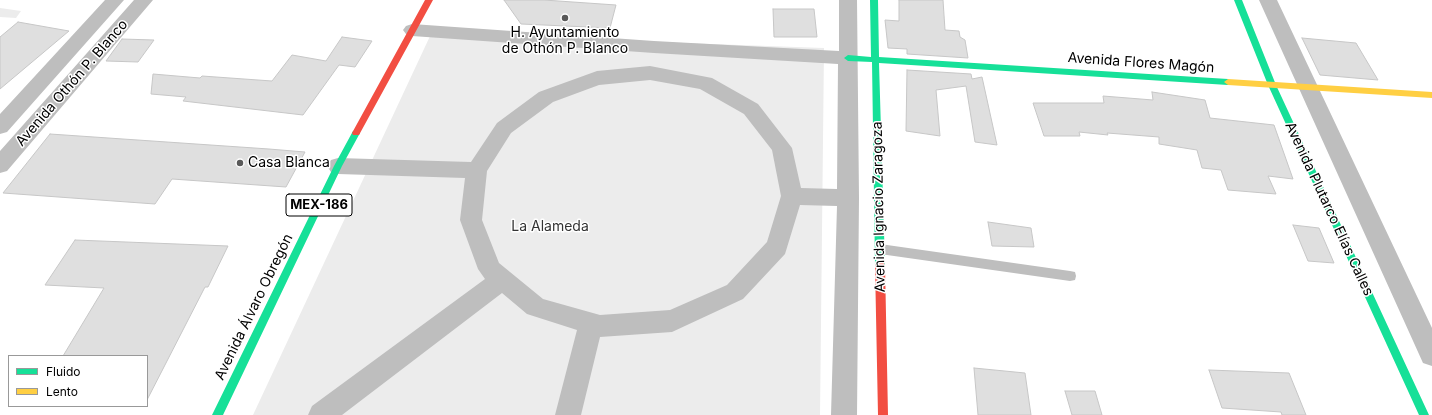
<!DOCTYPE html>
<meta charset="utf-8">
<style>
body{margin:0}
#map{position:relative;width:1432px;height:415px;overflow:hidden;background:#fff;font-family:Inter,sans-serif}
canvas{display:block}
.legend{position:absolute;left:8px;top:355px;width:140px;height:52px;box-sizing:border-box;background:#fff;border:1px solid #999;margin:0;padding:5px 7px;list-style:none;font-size:12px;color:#000}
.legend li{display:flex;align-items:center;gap:8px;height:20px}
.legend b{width:20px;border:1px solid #999}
</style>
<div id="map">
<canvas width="1432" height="415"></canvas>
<ul class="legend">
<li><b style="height:5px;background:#16e098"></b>Fluido</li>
<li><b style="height:5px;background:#ffcf43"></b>Lento</li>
</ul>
</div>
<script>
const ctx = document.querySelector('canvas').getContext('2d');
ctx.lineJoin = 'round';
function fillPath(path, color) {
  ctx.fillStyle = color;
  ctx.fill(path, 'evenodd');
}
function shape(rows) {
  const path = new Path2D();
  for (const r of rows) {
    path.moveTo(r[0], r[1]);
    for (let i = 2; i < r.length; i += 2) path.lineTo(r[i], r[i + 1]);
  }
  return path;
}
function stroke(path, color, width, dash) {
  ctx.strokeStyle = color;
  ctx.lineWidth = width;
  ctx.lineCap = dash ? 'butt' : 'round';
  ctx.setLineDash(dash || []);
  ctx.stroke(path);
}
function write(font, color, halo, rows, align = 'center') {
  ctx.font = font + ' Inter,sans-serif';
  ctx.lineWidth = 3;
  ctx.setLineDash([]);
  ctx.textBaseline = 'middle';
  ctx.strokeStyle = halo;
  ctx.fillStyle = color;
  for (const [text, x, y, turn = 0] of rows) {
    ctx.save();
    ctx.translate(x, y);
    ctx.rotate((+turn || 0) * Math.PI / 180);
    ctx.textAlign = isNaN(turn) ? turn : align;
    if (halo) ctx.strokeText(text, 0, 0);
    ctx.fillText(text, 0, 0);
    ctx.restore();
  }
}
const green = shape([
 [0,8,21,11,16,18,0,17],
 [431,34,824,48,820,415,253,415]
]);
const building = shape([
 [504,0,544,0,616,5,610,28,521,24,504,0],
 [899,0,943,0,945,30,959,31,960,37,965,40,968,58,907,54,907,49,888,48,885,20,899,21,899,0],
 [773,9,814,9,817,37,774,37,773,9],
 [18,22,69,31,0,89,0,37,18,22],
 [342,37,372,41,355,67,339,65,303,115,183,101,186,97,151,94,153,74,200,78,202,76,272,81,292,55,326,61,342,37],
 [1302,38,1356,43,1378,80,1320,75,1302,38],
 [122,39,154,40,138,62,106,61,122,39],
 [907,70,971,74,972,79,982,77,997,145,975,142,966,86,936,90,940,136,906,131,907,70],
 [1152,92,1205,100,1210,118,1274,125,1293,179,1268,176,1276,194,1228,190,1221,170,1202,168,1197,150,1159,144,1159,137,1107,133,1108,135,1079,132,1080,136,1044,136,1033,103,1104,103,1103,96,1153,100,1152,92],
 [50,134,269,149,305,152,286,187,172,179,155,204,3,193,50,134],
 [988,222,1031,228,1034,247,992,246,988,222],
 [1293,225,1319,228,1334,263,1308,261,1293,225],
 [75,240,228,246,208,287,205,287,147,400,147,356,63,356,104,288,45,285,75,240],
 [974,368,1025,373,1031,415,978,415,974,368],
 [1209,370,1289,373,1306,415,1282,415,1281,412,1222,408,1209,370],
 [1065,391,1095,391,1102,415,1072,415,1065,391]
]);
const lane = shape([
 [880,244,1070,271,1075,272,1076,276,1075,280,1070,281,880,254,876,253,874,249,876,245,880,244]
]);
const street = shape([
 [105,0,124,0,7,132,0,134,0,114,105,0],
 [134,0,153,0,7,171,0,173,0,151,134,0],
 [839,0,857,0,859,198,857,415,831,415,837,206,800,205,785,254,743,299,672,332,600,337,581,415,555,415,577,330,527,314,502,293,342,415,308,415,312,406,485,279,478,269,460,220,465,178,338,174,331,172,327,166,331,160,338,158,471,162,497,123,539,92,597,71,650,66,712,78,758,104,792,148,801,188,837,189,838,64,654,53,412,36,406,34,403,30,406,26,412,24,654,41,839,51,839,0],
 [650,80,700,89,744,114,772,150,781,196,767,242,727,285,670,310,600,315,543,299,499,263,482,220,487,171,511,133,553,102,599,85,650,80],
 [1259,0,1277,0,1432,328,1432,366,1423,363,1259,0]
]);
const fast = shape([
 [870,0,878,0,879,57,1228,79,1232,82,1228,85,879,63,885,265,883,268,880,269,877,268,875,265,872,62,848,61,844,58,848,55,871,57,870,0],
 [1234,0,1242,0,1276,85,1429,415,1419,415,1268,85,1234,0],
 [356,130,360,133,342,166,223,415,212,415,334,166,353,131,356,130]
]);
const slow = shape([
 [1228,79,1432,92,1432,98,1228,85,1224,82,1228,79]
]);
const jam = shape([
 [425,0,433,0,359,135,353,135,352,133,425,0],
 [880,261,883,262,885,265,888,415,878,415,875,265,877,262,880,261]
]);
const markers = [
 [565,18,4,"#595959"],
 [240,163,4,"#595959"]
];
const shields = [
 [319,205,66]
];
const shieldNames = [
 ["MEX-186",319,205]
];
const poiNames = [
 ["H. Ayuntamiento",565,33],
 ["de Othón P. Blanco",565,49],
 ["Casa Blanca",248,163,"left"]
];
const streetNames = [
 ["Avenida Flores Magón",1141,63,4],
 ["Avenida Othón P. Blanco",72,83,-49],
 ["Avenida Ignacio Zaragoza",879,207,-91],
 ["Avenida Plutarco Elías Calles",1329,209,65],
 ["Avenida Álvaro Obregón",254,307,-64]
];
const parkNames = [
 ["La Alameda",550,227]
];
fillPath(green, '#ececec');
fillPath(building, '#dfdfdf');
stroke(building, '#c7c7c7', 1);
fillPath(lane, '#bebebe');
fillPath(street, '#bebebe');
fillPath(fast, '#16e098');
fillPath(slow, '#ffcf43');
fillPath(jam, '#f24e42');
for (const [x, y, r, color] of markers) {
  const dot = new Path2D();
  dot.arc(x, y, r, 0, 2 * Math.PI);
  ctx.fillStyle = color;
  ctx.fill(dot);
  stroke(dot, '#fff', 1.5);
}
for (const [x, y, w] of shields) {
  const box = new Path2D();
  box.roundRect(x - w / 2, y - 11, w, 22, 3);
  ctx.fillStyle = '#fff';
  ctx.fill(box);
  stroke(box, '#000', 1);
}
write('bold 13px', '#000', null, shieldNames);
write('14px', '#000', '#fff', poiNames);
write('14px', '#000', '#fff', streetNames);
write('14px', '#333', '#fff', parkNames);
</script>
